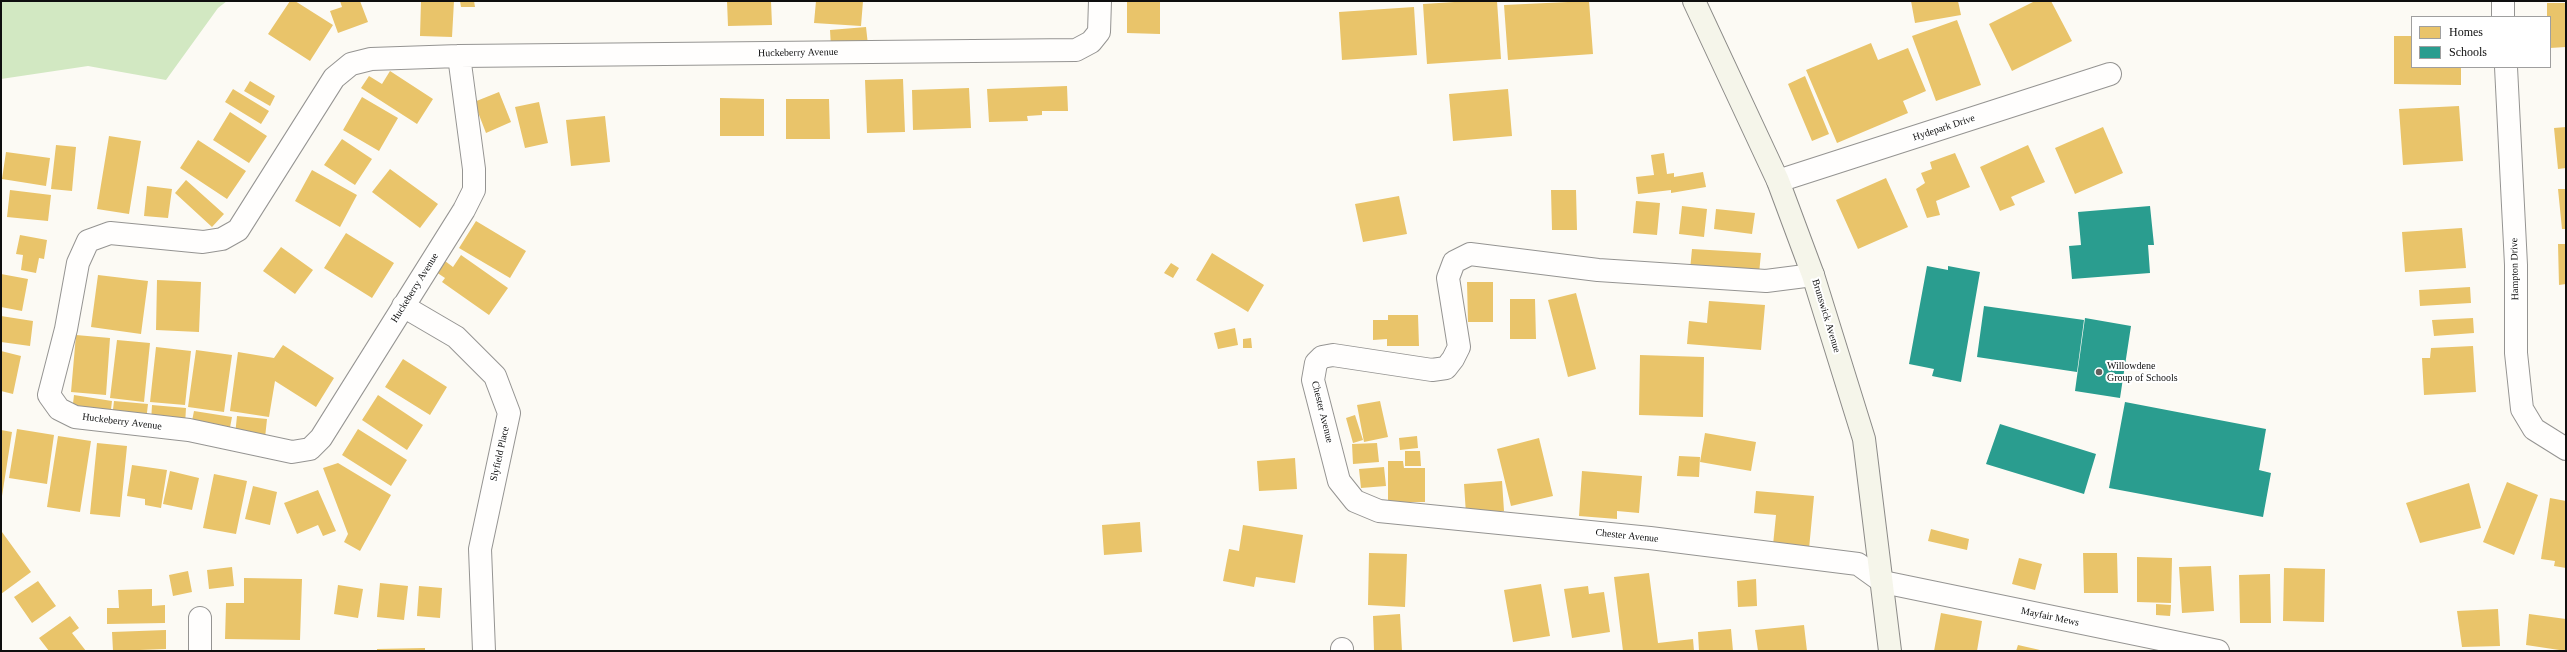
<!DOCTYPE html>
<style>
body{margin:0}
#map{position:relative;width:2567px;height:652px;overflow:hidden;background:#fcfaf4;font-family:Georgia,serif}
canvas{display:block}
.frame{position:absolute;inset:0;border:2px solid #0e0e0e;pointer-events:none}
.legend{position:absolute;left:2411px;top:16px;width:140px;height:52px;box-sizing:border-box;background:#fff;border:1px solid #9f9f9f;margin:0;padding:5px 7px;list-style:none;font-size:12px;color:#0e0e0e}
.legend li{display:flex;align-items:center;gap:8px;height:20px}
.legend b{width:20px;border:1px solid #9f9f9f}
</style>
<div id="map">
<canvas width="2567" height="652"></canvas>
<div class="frame"></div>
<ul class="legend">
<li><b style="height:11px;background:#e9c46a"></b>Homes</li>
<li><b style="height:11px;background:#2a9d8f"></b>Schools</li>
</ul>
</div>
<script>
const ctx = document.querySelector('canvas').getContext('2d');
ctx.lineJoin = 'round';
function fillPath(path, color) {
  ctx.fillStyle = color;
  ctx.fill(path, 'evenodd');
}
function shape(rows) {
  const path = new Path2D();
  for (const r of rows) {
    path.moveTo(r[0], r[1]);
    for (let i = 2; i < r.length; i += 2) path.lineTo(r[i], r[i + 1]);
  }
  return path;
}
function stroke(path, color, width, dash) {
  ctx.strokeStyle = color;
  ctx.lineWidth = width;
  ctx.lineCap = dash ? 'butt' : 'round';
  ctx.setLineDash(dash || []);
  ctx.stroke(path);
}
function write(font, color, halo, rows, align = 'center') {
  ctx.font = font + ' Georgia,serif';
  ctx.lineWidth = 4;
  ctx.setLineDash([]);
  ctx.textBaseline = 'middle';
  ctx.strokeStyle = halo;
  ctx.fillStyle = color;
  for (const [text, x, y, turn = 0] of rows) {
    ctx.save();
    ctx.translate(x, y);
    ctx.rotate((+turn || 0) * Math.PI / 180);
    ctx.textAlign = isNaN(turn) ? turn : align;
    if (halo) ctx.strokeText(text, 0, 0);
    ctx.fillText(text, 0, 0);
    ctx.restore();
  }
}
const forest = shape([
 [1,1,227,1,218,8,166,80,88,66,1,79]
]);
const homes = shape([
 [290,1,295,1,333,25,310,61,268,34],
 [340,1,360,1,368,22,338,33,330,11,342,7],
 [421,1,454,1,452,37,420,36],
 [460,1,474,1,475,7,461,7],
 [727,1,771,1,772,25,728,26],
 [816,1,863,1,861,26,814,23],
 [1127,1,1160,1,1160,34,1127,33],
 [1470,1,1497,1,1501,59,1427,64,1423,4],
 [1589,1,1593,54,1508,60,1504,5],
 [1911,1,1958,1,1961,15,1915,23],
 [2035,1,2051,1,2072,41,2012,71,1989,24],
 [2547,3,2566,3,2566,47,2550,48,2550,17,2547,17],
 [1414,7,1417,55,1342,60,1339,12],
 [1957,20,1981,85,1936,101,1912,36],
 [866,27,868,45,831,48,830,30],
 [2394,36,2412,36,2412,67,2461,67,2461,85,2394,84],
 [1871,43,1878,60,1908,48,1926,91,1903,101,1908,113,1837,143,1806,70],
 [390,71,433,99,417,124,361,88,369,76,382,84],
 [1805,76,1829,134,1812,141,1788,84],
 [903,79,905,132,867,133,865,80],
 [250,81,275,96,270,106,244,91],
 [1067,86,1068,111,1042,111,1042,115,1027,116,1028,121,989,122,987,89],
 [969,88,971,128,913,130,912,90],
 [233,89,269,111,261,124,225,102],
 [1508,89,1512,136,1453,141,1449,94],
 [499,92,511,122,486,133,474,102],
 [362,97,398,118,379,151,343,130],
 [720,98,764,99,764,136,720,136],
 [786,99,829,99,830,139,786,139],
 [539,102,548,143,525,148,515,107],
 [2459,106,2463,161,2403,165,2399,109],
 [230,112,267,136,249,163,213,140],
 [605,116,610,162,571,166,566,120],
 [2103,127,2123,173,2075,194,2055,148],
 [2566,127,2566,168,2558,169,2554,128],
 [109,136,141,141,129,214,97,209],
 [342,139,372,159,355,185,324,165],
 [198,140,246,171,227,199,180,168],
 [56,145,76,147,72,191,51,189],
 [2028,145,2045,182,2011,197,2015,205,2000,211,1980,167],
 [6,152,50,158,46,186,2,179],
 [1664,153,1667,174,1674,173,1674,177,1703,172,1706,187,1671,193,1671,190,1638,194,1636,177,1654,175,1651,155],
 [1955,153,1970,187,1936,201,1940,215,1927,218,1916,189,1925,183,1921,173,1932,169,1930,162],
 [390,169,438,204,420,228,372,192],
 [312,170,357,195,340,227,295,201],
 [1886,178,1908,227,1858,249,1836,200],
 [186,180,224,214,212,227,175,193],
 [147,186,172,189,168,218,144,216],
 [2558,189,2566,189,2566,229,2562,229],
 [10,190,51,195,48,221,7,217],
 [1551,190,1576,190,1577,230,1552,230],
 [1399,196,1407,234,1363,242,1355,204],
 [1636,201,1660,203,1657,235,1633,233],
 [1682,206,1707,209,1704,237,1679,234],
 [1716,209,1755,213,1752,234,1714,229],
 [476,221,526,251,510,278,459,248],
 [2462,228,2466,268,2405,272,2402,232],
 [346,233,394,263,372,298,324,268],
 [20,235,47,240,44,259,39,258,36,273,21,270,23,255,16,254],
 [2558,244,2566,244,2566,284,2559,285],
 [281,247,313,270,295,294,263,271],
 [1692,249,1761,253,1759,274,1690,270],
 [1212,253,1264,285,1248,312,1196,280],
 [461,255,508,288,489,315,442,282,445,278,433,270,441,258,453,267],
 [1171,263,1179,268,1173,278,1164,273],
 [1,274,28,279,22,311,1,307],
 [98,275,148,281,141,334,91,327],
 [157,280,201,282,199,332,156,330],
 [1467,282,1493,282,1493,322,1468,322],
 [2470,287,2471,303,2420,306,2419,290],
 [1576,293,1596,369,1568,377,1548,300],
 [1510,299,1535,299,1536,339,1510,339],
 [1709,301,1765,305,1761,350,1687,344,1689,321,1707,323],
 [1388,315,1418,315,1419,346,1387,346,1387,339,1373,340,1373,320,1388,320],
 [1,316,33,321,30,346,1,342],
 [2473,318,2474,333,2434,336,2432,320],
 [1235,328,1238,345,1218,349,1214,333],
 [76,335,110,338,106,395,71,392],
 [1251,338,1252,348,1243,348,1243,339],
 [117,340,150,343,144,402,110,398],
 [283,345,334,378,316,407,275,381,269,417,230,411,238,352,274,358],
 [2473,346,2476,392,2424,395,2422,358,2430,358,2431,348],
 [156,347,191,351,185,405,150,402],
 [196,350,232,355,224,412,188,407],
 [1,351,21,356,13,394,1,391],
 [1640,355,1704,357,1703,417,1639,415],
 [403,359,447,387,430,415,385,387],
 [74,395,112,401,110,418,72,412],
 [378,395,423,425,407,450,362,420],
 [114,401,148,404,146,421,112,418],
 [1380,401,1388,437,1364,442,1357,405],
 [152,405,186,408,185,425,151,422],
 [194,411,232,417,229,433,191,426],
 [1355,415,1363,440,1353,443,1346,418],
 [237,416,267,419,265,438,235,435],
 [17,429,54,435,47,484,9,478],
 [358,429,407,460,391,486,342,455],
 [1,430,12,432,2,496,1,496],
 [1705,433,1756,442,1751,471,1700,462],
 [58,436,91,441,80,512,47,507],
 [1417,436,1418,448,1400,450,1399,438],
 [1539,438,1553,496,1511,506,1497,449],
 [97,443,127,446,120,517,90,514],
 [1377,443,1379,462,1353,464,1352,444],
 [1405,451,1420,451,1421,466,1405,466],
 [1679,456,1700,457,1699,477,1677,476],
 [1295,458,1297,489,1259,491,1257,461],
 [1388,461,1403,461,1404,468,1425,468,1425,502,1388,502],
 [338,463,391,495,360,551,344,542,348,534,323,468],
 [132,465,167,470,161,508,145,505,145,499,127,496],
 [1384,467,1386,486,1361,488,1359,469],
 [170,471,199,478,192,510,163,504],
 [1582,471,1642,476,1639,513,1617,511,1617,519,1579,516],
 [214,474,247,481,236,534,203,528],
 [1502,481,1504,511,1466,514,1464,484],
 [2507,482,2538,495,2514,555,2483,542],
 [2469,483,2481,528,2420,543,2406,503],
 [253,486,277,492,270,525,245,519],
 [318,490,336,531,323,536,318,525,297,534,284,503],
 [1756,491,1814,496,1809,549,1773,545,1776,515,1754,513],
 [2550,498,2566,501,2566,568,2554,566,2555,561,2541,559],
 [1140,522,1142,552,1104,555,1102,525],
 [1243,525,1303,535,1295,583,1256,577,1254,587,1223,581,1229,549,1239,551],
 [1931,529,1969,539,1967,550,1928,541],
 [2,532,31,572,1,594,1,533],
 [1369,553,1407,554,1405,607,1368,605],
 [2083,553,2117,553,2118,593,2084,593],
 [2137,557,2172,558,2171,603,2137,602],
 [2019,558,2042,564,2035,590,2012,584],
 [2211,566,2214,611,2182,613,2179,567],
 [232,567,234,586,209,589,207,570],
 [2284,568,2325,569,2324,622,2283,621],
 [188,571,192,592,173,596,169,575],
 [1649,573,1658,643,1693,639,1694,651,1623,651,1614,577],
 [2270,574,2271,623,2240,623,2239,575],
 [244,578,302,579,300,640,225,639,226,603,244,603],
 [1756,579,1757,606,1738,607,1737,581],
 [38,581,56,606,32,623,14,597],
 [380,583,408,586,404,620,377,617],
 [1541,584,1550,636,1513,642,1504,590],
 [338,585,363,589,358,618,334,614],
 [419,586,442,588,440,618,417,616],
 [1588,586,1589,594,1604,592,1610,632,1572,638,1564,589],
 [152,589,152,606,165,605,165,623,107,624,107,608,119,608,118,590],
 [2156,604,2171,605,2170,616,2156,615],
 [2498,609,2500,646,2462,647,2457,611],
 [1941,613,1982,621,1977,651,1934,651],
 [1400,614,1402,651,1374,651,1373,616],
 [2529,614,2566,619,2566,651,2526,645],
 [70,616,79,628,72,633,86,651,49,651,39,638],
 [1804,625,1807,651,1758,651,1755,630],
 [1731,629,1733,651,1699,651,1698,632],
 [166,630,166,649,113,651,112,632],
 [2018,645,2040,650,2040,651,2016,651],
 [425,648,425,651,377,651,377,649]
]);
const schools = shape([
 [2150,206,2154,245,2148,245,2150,273,2072,279,2069,246,2081,245,2078,212],
 [1927,266,1948,270,1948,266,1980,272,1961,382,1932,376,1934,369,1909,364],
 [1984,306,2084,320,2077,372,1977,357],
 [2085,318,2131,326,2120,398,2075,391],
 [2125,402,2266,429,2259,470,2271,473,2263,517,2109,488],
 [2000,424,2096,454,2084,494,1986,464]
]);
const street = shape([
 [2503,1,2503,17],
 [459,56,474,169,474,190,464,210,321,438,310,449,292,452,189,430,75,417,59,409,49,395,66,329,78,263,88,241,110,233,203,242,222,239,238,230,334,78,351,64,371,59,459,56,1076,50,1091,42,1099,32,1100,1],
 [2506,67,2516,265,2516,353,2522,409,2534,429,2566,449],
 [1778,181,2110,74],
 [1813,275,1766,281,1598,270,1470,254,1454,262,1448,278,1459,347,1453,359,1446,368,1432,370,1333,355,1322,357,1316,363,1313,380,1339,481,1355,501,1379,511,1650,538,1858,564,1883,582,2218,651],
 [403,306,456,337,495,376,509,413,480,549,484,651],
 [200,618,200,651],
 [1342,651,1342,649]
]);
const secondary = shape([
 [1694,1,1778,181,1813,275,1864,439,1890,651]
]);
const markers = [
 [2099,372,4,"#61615e"]
];
const streetNames = [
 ["Huckeberry Avenue",798,53,-1],
 ["Hydepark Drive",1944,128,-18],
 ["Hampton Drive",2515,269,-91],
 ["Huckeberry Avenue",415,288,-58],
 ["Brunswick Avenue",1826,316,73],
 ["Chester Avenue",1322,412,76],
 ["Huckeberry Avenue",122,422,7],
 ["Slyfield Place",500,454,-77],
 ["Chester Avenue",1627,536,6],
 ["Mayfair Mews",2050,617,12]
];
const poiNames = [
 ["Willowdene",2107,366],
 ["Group of Schools",2107,378]
];
fillPath(forest, '#d2e8c2');
fillPath(homes, '#e9c46a');
fillPath(schools, '#2a9d8f');
stroke(street, '#959492', 24);
stroke(secondary, '#8c8b88', 24);
stroke(street, '#fffefd', 22);
stroke(secondary, '#f5f5ea', 22);
for (const [x, y, r, color] of markers) {
  const dot = new Path2D();
  dot.arc(x, y, r, 0, 2 * Math.PI);
  ctx.fillStyle = color;
  ctx.fill(dot);
  stroke(dot, '#fff', 1.5);
}
write('10px', '#0e0e0e', '#fff', streetNames);
write('10px', '#0e0e0e', '#fff', poiNames, 'left');
</script>
